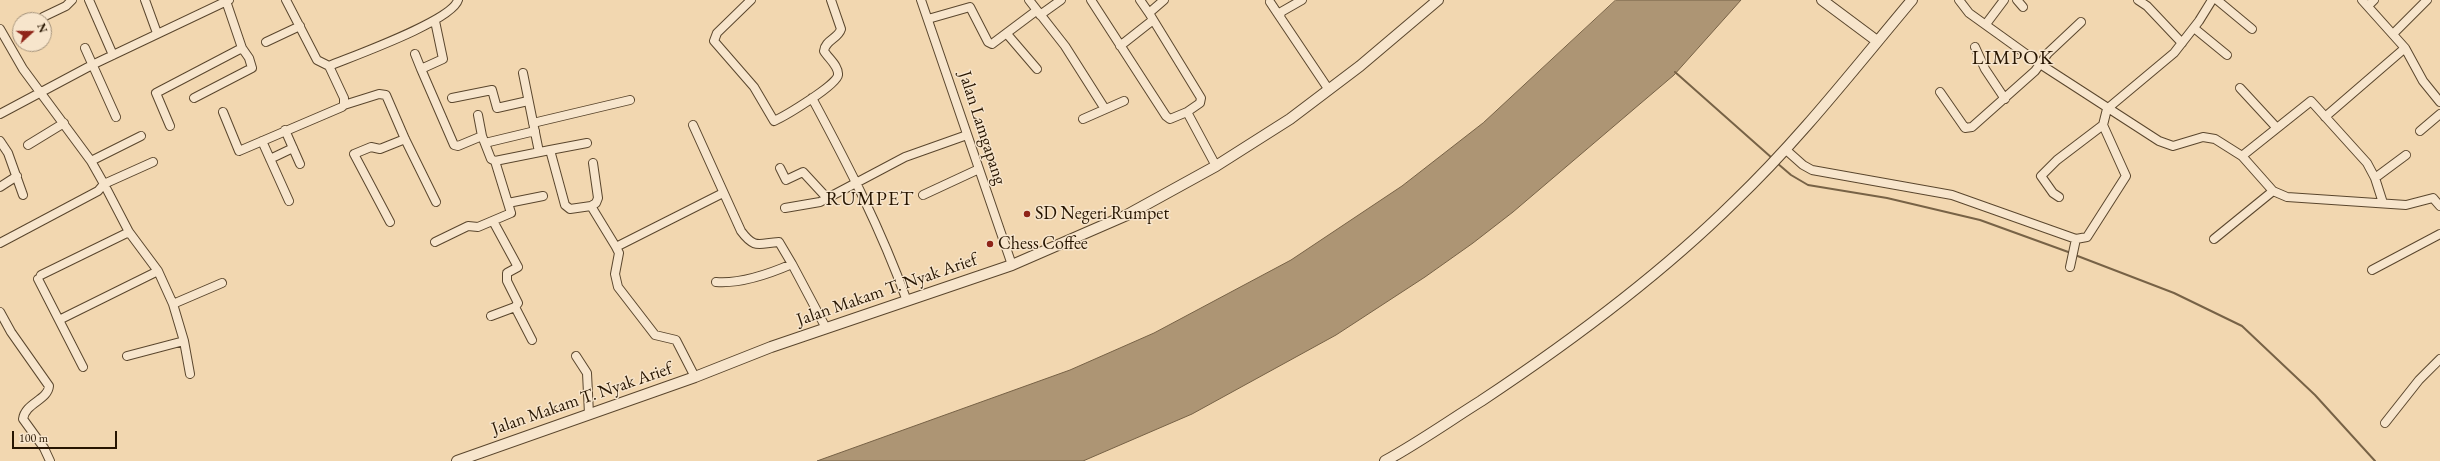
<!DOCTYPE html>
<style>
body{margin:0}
#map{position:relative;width:2440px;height:461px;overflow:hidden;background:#f2d7b0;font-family:"EB Garamond",serif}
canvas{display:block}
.north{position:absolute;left:12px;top:12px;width:40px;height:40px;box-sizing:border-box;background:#f7e5cc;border:1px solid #a4927b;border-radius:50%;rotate:69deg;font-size:11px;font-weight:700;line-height:16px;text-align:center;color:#271501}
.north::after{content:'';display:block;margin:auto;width:14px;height:18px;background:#8f2418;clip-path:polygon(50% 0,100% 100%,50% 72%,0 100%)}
.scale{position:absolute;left:12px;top:431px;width:105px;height:18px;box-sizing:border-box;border:2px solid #271501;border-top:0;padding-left:5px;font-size:12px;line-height:14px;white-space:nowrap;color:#271501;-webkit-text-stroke:3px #f7e5cc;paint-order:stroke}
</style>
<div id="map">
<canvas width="2440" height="461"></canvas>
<div class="north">N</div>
<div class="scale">100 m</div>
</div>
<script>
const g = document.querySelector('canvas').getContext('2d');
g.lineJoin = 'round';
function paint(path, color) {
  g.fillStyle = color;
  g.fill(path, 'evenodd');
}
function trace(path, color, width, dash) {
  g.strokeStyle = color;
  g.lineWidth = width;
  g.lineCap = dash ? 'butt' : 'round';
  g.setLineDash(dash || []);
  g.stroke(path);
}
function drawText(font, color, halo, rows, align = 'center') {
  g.font = font + ' "EB Garamond",serif';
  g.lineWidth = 3;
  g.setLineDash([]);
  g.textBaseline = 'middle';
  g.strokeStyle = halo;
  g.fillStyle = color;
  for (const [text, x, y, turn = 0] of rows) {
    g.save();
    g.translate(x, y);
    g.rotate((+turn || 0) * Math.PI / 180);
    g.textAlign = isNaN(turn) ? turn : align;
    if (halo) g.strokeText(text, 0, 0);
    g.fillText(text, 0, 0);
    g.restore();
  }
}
const water = new Path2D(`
 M 1616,0 L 1741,0 L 1674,75 L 1513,212 L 1473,243 L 1425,277 L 1336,335 L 1192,414 L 1083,461 L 817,461 L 1070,370 L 1154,333 L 1291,260 L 1402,186 L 1483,123 Z`);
paint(water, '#ad9574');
trace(water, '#776246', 1);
trace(new Path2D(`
 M 1675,72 L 1772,158
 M 1777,163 L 1791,175 L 1808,185 L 1887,198 L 1980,220 L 2071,253
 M 2075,255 L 2174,293 L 2242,326 L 2315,395 L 2375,461`), '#776246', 2);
const minor = new Path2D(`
 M 89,0 L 113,55
 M 145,0 L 157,33
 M 286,0 L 317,60 L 329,66 C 353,56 452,21 458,0
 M 751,0 L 717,33 L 714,41 L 754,87 L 774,121 C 785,116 837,85 838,75 C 839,66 828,58 824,51 C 825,40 838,39 841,29 L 831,0
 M 921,0 L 1012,265
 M 1029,0 L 1065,46 L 1105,109
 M 1091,0 L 1166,116 L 1170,119 L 1187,112 L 1216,166
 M 1140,0 L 1149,13
 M 1164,0 L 1149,13 L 1201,98 L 1200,103 L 1187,112
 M 1302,0 L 1281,12 L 1280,17 L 1329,90
 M 1959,0 L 1969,13 L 2040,64 L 2159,141 L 2173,146 L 2203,137 L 2215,139 L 2242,156 L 2273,191 L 2287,197 L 2406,205 L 2433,198 L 2440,206
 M 2017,0 L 2023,7
 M 2138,0 L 2147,6 L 2182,43
 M 2217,0 L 2252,29
 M 2362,0 L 2405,48 L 2423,81 L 2440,102
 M 1270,2 L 1280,17
 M 2368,6 L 2374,0
 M 1040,15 L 1061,0
 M 43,17 L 66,6 L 72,0
 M 928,19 L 970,7 L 988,42 L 992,44 L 1036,11
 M 435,21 L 443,59 L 421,69 L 454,145 L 458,146 L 482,136 L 491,159 L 495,161 L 550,150 L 565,205 L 570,209 L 591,206 L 616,247
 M 1986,24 L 2004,0
 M 2194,28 L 2227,55
 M 0,29 L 23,69 L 91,161 L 104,184 L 98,191 L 0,243
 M 1007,34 L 1037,69
 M 2393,34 L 2427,0
 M 266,42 L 300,26
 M 1120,46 L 1153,20
 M 1975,47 L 1985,69 L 2005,99
 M 85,48 L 116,117
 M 415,54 L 421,69
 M 523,73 L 539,152
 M 2240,88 L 2276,127
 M 1940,92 L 1965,128 L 1972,127 L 2035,71 L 2048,53 L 2081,22
 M 194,98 L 252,68 L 249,58 L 242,48
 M 452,98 L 492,90 L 497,108 L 528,101
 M 812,98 C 849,167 880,227 907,301
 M 344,105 L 379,94 L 386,95 L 405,139 L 436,202
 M 223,112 L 239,151 L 342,107 L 344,105 L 344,98 L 329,66
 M 0,114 L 92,65 L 229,0
 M 478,115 L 482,136
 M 2325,117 L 2405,48
 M 1083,119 L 1124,101
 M 533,123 L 630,100
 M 693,125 L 741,231 C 755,250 759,243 779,242 L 792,264
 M 170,126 L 156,93 L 242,48 L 226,1
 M 285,130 L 300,164
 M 2420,131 L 2440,114
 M 0,141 L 8,153 L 23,195
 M 262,141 L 289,201
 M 485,143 L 535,131
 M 28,145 L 64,123
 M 1785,149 L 1803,165 L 1812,170 L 1952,195 L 2076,239
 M 550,150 L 587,143
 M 2242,156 L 2311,101 L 2367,163 L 2375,178 L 2383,203
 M 270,159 L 293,148
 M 91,161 L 141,136
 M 153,162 L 104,184 L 129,232 L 158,271 L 173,304 L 222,283
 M 780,168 L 786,180 L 803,172 L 827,198
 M 2375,178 L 2406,155
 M 0,187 L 17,176
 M 923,195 L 979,169
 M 2059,197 L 2053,193 L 2041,176 L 2057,160 L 2103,125 L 2107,109 L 2174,53 L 2199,21 L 2212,0
 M 508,203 L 543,196
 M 591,206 L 596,203 L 598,198 L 593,163
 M 785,208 L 820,202 L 905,157 L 967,135
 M 390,222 L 354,154 L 371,147 L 380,149 L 405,139
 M 2214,239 L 2273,191
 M 435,242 L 468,226 L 478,227 L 511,213 L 495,161
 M 2070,267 L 2076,239 L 2087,237 L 2126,176 L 2103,125
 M 2372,270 L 2440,234
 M 41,275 L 129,232
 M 38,279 L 83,367
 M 716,282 C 741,284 769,274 792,264 L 826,328
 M 173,304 L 184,341 L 190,374
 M 515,307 L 532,340
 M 0,312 L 11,332 L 49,386 C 48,400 25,403 23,419 L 44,448 L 50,461
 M 491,316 L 515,307 L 518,303 L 507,281 L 507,273 L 518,267 L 493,221
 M 59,320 L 158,271
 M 127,356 L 184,341
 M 576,356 L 587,373 L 589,414
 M 695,377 L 676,340 L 655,335 L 618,287 L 615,274 L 619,253 L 616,247 L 723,193
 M 2385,423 L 2419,380 L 2440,359`);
const tertiary = new Path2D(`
 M 1822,0 L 1877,41
 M 457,461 L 695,377 L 771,347 L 1012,265 L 1127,215 L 1216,166 L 1290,119 L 1360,66 L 1438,0
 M 1385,461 C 1418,443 1449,421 1481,401 C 1570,342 1658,277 1734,202 C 1799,140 1854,69 1912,0`);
trace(minor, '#5a462d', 10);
trace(tertiary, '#5a462d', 12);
trace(minor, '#f7e5cc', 8);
trace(tertiary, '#f7e5cc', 10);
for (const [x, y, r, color] of [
 [1027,214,4,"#8f2418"],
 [990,244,4,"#8f2418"]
]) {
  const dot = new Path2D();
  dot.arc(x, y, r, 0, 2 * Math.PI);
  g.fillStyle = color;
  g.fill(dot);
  trace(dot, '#f7e5cc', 1.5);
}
drawText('18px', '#271501', '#f7e5cc', [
 ["Jalan Lamgapang",982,128,72],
 ["Jalan Makam T. Nyak Arief",887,290,-19],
 ["Jalan Makam T. Nyak Arief",582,399,-19]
]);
drawText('18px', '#271501', '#f7e5cc', [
 ["SD Negeri Rumpet",1035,214],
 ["Chess Coffee",998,244]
], 'left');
g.letterSpacing = '1px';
drawText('20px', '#271501', '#f7e5cc', [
 ["LIMPOK",2013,59],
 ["RUMPET",870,200]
]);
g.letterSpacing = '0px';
</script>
